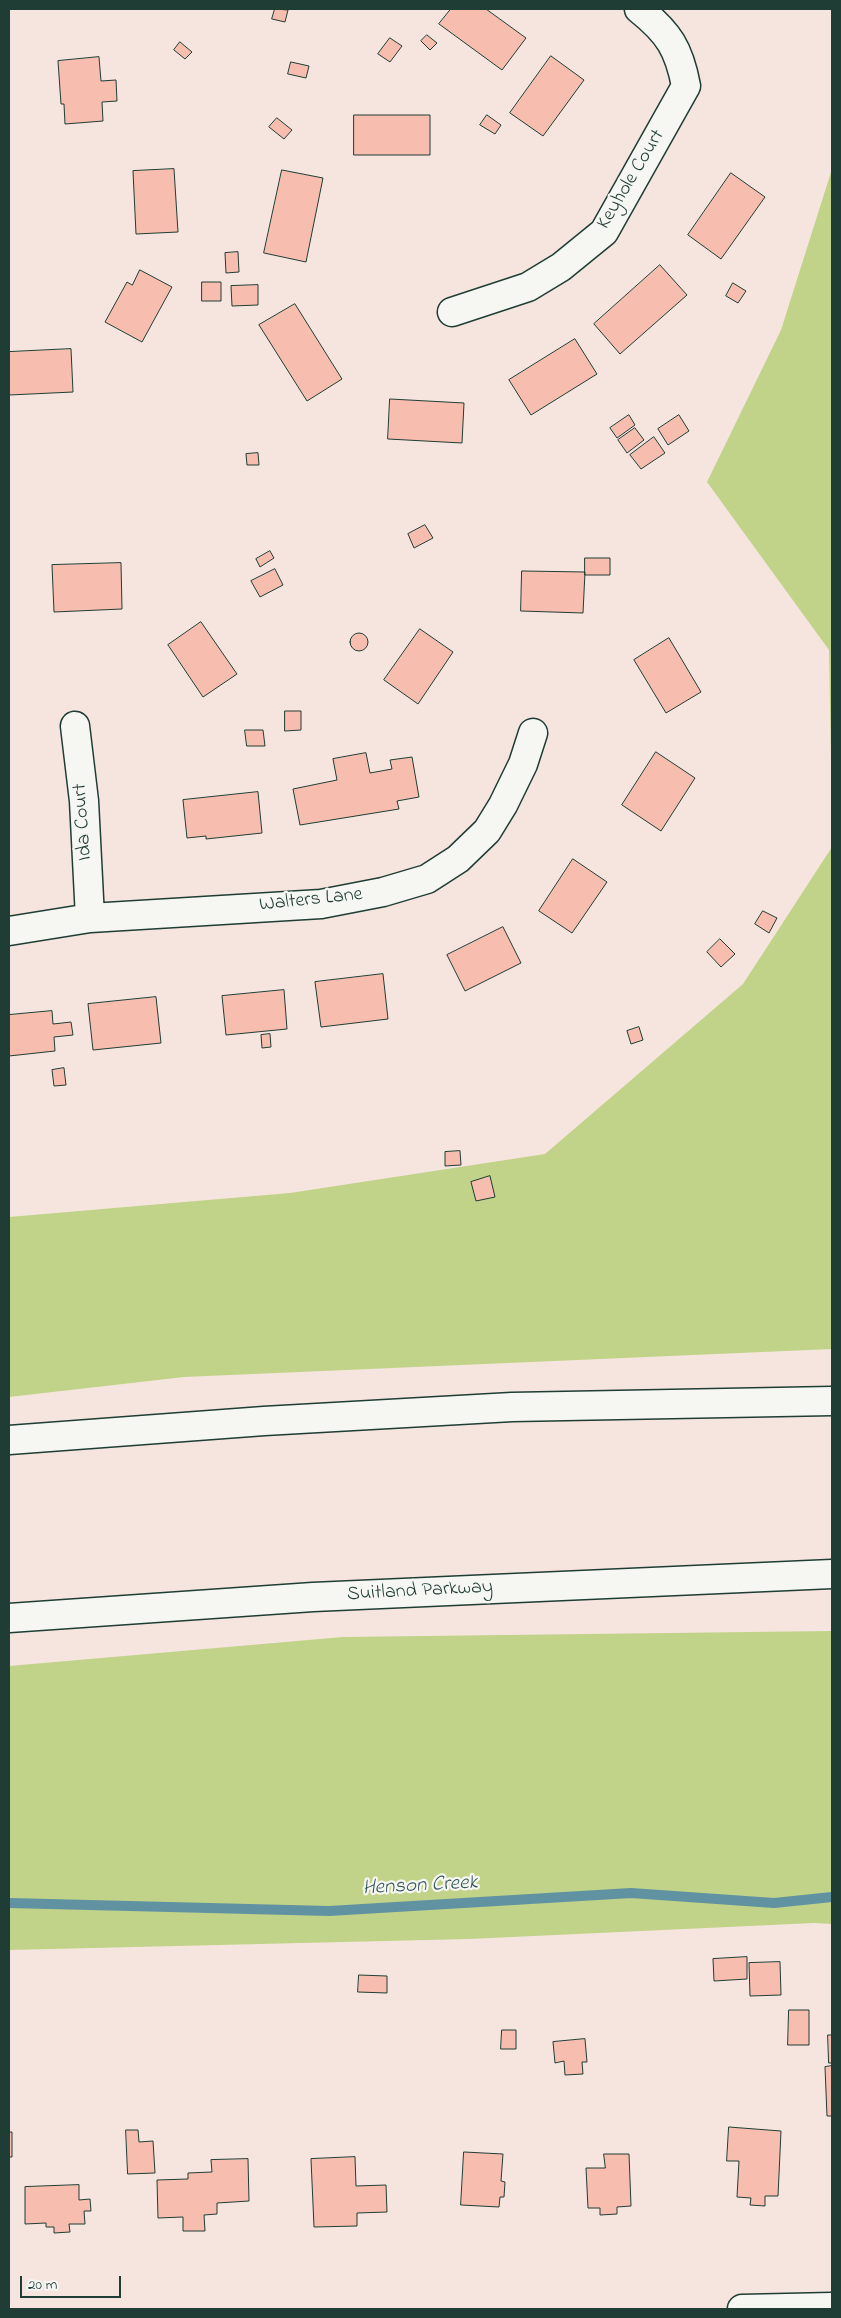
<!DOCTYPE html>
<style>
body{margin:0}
#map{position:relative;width:841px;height:2318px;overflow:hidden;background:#f6e5de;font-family:"Indie Flower",sans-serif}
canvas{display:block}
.frame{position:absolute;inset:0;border:10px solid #1f3d34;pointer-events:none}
.scale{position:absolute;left:20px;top:2276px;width:101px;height:22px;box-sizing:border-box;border:2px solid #1f3d34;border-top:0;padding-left:6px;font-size:15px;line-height:18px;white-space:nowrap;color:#1f3d34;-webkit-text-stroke:4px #f6f6f2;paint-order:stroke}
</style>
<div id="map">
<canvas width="841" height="2318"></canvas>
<div class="frame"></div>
<div class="scale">20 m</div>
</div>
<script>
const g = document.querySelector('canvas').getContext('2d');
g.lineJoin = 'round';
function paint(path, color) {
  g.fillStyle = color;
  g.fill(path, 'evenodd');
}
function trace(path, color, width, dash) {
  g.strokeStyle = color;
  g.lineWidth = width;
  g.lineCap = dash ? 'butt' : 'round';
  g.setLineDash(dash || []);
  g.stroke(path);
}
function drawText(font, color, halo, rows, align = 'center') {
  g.font = font + ' "Indie Flower",sans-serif';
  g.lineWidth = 4.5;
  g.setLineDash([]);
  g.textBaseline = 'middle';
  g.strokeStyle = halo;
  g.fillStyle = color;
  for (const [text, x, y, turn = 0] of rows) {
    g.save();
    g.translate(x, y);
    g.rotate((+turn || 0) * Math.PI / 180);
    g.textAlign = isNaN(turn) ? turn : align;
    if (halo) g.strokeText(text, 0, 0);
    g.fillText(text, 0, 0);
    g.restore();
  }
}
paint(new Path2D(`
 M 832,169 L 832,812 L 829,650 L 707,482 L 781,330 Z
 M 832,847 L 832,1349 L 184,1377 L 9,1397 L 9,1217 L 290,1193 L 545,1154 L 743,984 Z
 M 832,1631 L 832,1924 L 814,1923 L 469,1939 L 9,1950 L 9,1666 L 343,1637 Z`), '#c1d388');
trace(new Path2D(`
 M 9,1903 L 329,1911 L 631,1893 L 774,1903 L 832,1897`), '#6092a2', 10);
const building = new Path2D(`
 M 275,9 L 288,10 L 285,22 L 272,19 Z
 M 451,9 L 486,9 L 526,38 L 502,70 L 439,24 Z
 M 427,35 L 437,43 L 430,50 L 421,41 Z
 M 390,38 L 402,46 L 390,62 L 378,54 Z
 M 180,42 L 192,52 L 185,59 L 174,50 Z
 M 551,56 L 584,80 L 543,136 L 510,113 Z
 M 99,57 L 101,81 L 116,80 L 117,101 L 102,102 L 103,121 L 65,124 L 64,104 L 61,104 L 58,61 Z
 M 291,62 L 309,66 L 306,78 L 288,74 Z
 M 354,115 L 430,115 L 430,155 L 354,155 Z
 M 487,115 L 501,125 L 495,134 L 480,125 Z
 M 277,118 L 292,130 L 284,139 L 269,127 Z
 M 174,169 L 178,232 L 136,234 L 133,171 Z
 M 282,170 L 323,178 L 306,262 L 264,253 Z
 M 731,173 L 765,197 L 721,259 L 688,235 Z
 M 238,252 L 239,272 L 226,273 L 225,253 Z
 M 660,265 L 687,295 L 620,354 L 594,324 Z
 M 140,270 L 172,287 L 142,342 L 105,322 L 127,282 L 132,285 Z
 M 202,282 L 221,282 L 221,301 L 202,301 Z
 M 733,283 L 746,291 L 738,303 L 726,296 Z
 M 258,285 L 258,305 L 232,306 L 231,286 Z
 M 295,304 L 342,379 L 307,401 L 259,325 Z
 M 575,339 L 597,374 L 531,415 L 509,380 Z
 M 71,349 L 73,392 L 9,395 L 9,352 Z
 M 390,399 L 464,403 L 462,443 L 388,439 Z
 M 629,415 L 635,425 L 617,438 L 610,428 Z
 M 679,415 L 689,431 L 668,445 L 658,429 Z
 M 635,428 L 644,440 L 627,453 L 618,440 Z
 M 654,437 L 665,453 L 641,469 L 630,455 Z
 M 258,453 L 259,465 L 247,465 L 246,454 Z
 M 425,525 L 433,538 L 414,548 L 408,534 Z
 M 270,551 L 274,558 L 260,567 L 256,559 Z
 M 585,558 L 610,558 L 610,575 L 585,575 Z
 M 121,563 L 122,609 L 54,612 L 52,565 Z
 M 275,569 L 283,585 L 260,597 L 251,581 Z
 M 522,571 L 585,572 L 583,613 L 521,611 Z
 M 201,622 L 237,674 L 203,697 L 168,645 Z
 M 420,629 L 453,652 L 418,704 L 384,680 Z
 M350 642a9 9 0 1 1 18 0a9 9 0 1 1-18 0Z
 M 669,638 L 701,692 L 666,713 L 634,660 Z
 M 285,711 L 301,711 L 301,730 L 285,731 Z
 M 245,730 L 263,730 L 265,746 L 247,746 Z
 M 656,752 L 695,778 L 661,831 L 622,805 Z
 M 366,753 L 370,773 L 392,769 L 390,760 L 412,757 L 419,797 L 397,801 L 399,809 L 300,825 L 293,789 L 337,780 L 333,759 Z
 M 258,792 L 262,833 L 206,839 L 206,836 L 187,838 L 183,800 Z
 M 573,859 L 607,882 L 572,933 L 539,911 Z
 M 763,911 L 777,918 L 769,933 L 755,924 Z
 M 503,927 L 521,963 L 465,991 L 447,955 Z
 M 720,939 L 735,954 L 721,967 L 707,952 Z
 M 383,974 L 388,1019 L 321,1027 L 315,982 Z
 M 284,990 L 287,1029 L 226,1035 L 222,996 Z
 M 156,997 L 161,1043 L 93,1050 L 88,1004 Z
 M 52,1011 L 53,1024 L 71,1022 L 73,1035 L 54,1037 L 55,1051 L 9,1056 L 9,1015 Z
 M 639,1027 L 643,1040 L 631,1044 L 627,1031 Z
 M 270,1034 L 271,1047 L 262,1048 L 261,1035 Z
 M 64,1068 L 66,1085 L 54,1086 L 52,1070 Z
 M 460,1151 L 461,1165 L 445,1166 L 445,1152 Z
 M 490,1176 L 495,1197 L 476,1201 L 471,1182 Z
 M 747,1957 L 747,1979 L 714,1981 L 713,1959 Z
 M 780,1962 L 781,1995 L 750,1996 L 749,1963 Z
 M 359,1975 L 387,1976 L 387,1993 L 358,1992 Z
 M 789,2010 L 809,2010 L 809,2045 L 788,2045 Z
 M 502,2030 L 516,2030 L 516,2049 L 501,2049 Z
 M 828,2035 L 832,2035 L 832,2063 L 829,2063 Z
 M 585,2039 L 587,2062 L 582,2062 L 583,2074 L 565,2075 L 564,2061 L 555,2063 L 553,2042 Z
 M 832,2066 L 832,2116 L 827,2116 L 825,2067 Z
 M 729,2127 L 781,2131 L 778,2196 L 765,2196 L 765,2206 L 750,2205 L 751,2198 L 737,2197 L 739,2161 L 727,2161 Z
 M 126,2130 L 138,2130 L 139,2142 L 153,2141 L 155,2173 L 128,2174 Z
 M 9,2132 L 12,2132 L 12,2157 L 9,2157 Z
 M 464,2152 L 503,2154 L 501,2181 L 505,2182 L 504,2197 L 500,2197 L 499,2207 L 461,2205 Z
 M 604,2154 L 629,2154 L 631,2206 L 617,2207 L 617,2214 L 600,2215 L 600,2208 L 588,2208 L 586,2168 L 605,2168 Z
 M 355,2157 L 356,2186 L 386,2185 L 387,2212 L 357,2213 L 357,2226 L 314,2227 L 311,2159 Z
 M 248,2159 L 249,2201 L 217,2203 L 217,2214 L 204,2215 L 205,2231 L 183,2231 L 183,2217 L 158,2218 L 157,2180 L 188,2179 L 188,2173 L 212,2172 L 211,2160 Z
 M 79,2185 L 79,2200 L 90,2199 L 91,2211 L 84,2211 L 85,2224 L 69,2224 L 70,2232 L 54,2233 L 54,2227 L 46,2227 L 46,2223 L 25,2224 L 25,2187 Z`);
paint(building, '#f7bdaf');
trace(building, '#1f3d34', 1);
const minor = new Path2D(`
 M 452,312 L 528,287 L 561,267 L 604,232 L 686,86 C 679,49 669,33 639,9
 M 75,726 L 84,801 L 90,918
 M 9,931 L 90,918 L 321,904 L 383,892 L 427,879 L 458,859 L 487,831 L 503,805 L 523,764 L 533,733
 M 742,2309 L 832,2307`);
const trunk = new Path2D(`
 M 9,1440 L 264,1421 L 512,1407 L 832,1401
 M 9,1618 L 313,1597 L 832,1574`);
trace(minor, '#1f3d34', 31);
trace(trunk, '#1f3d34', 31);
trace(minor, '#f6f6f2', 28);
trace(trunk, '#f6f6f2', 28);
drawText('20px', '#1f3d34', '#f6f6f2', [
 ["Keyhole Court",632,180,-59],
 ["Ida Court",84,822,-94],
 ["Walters Lane",311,901,-6],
 ["Suitland Parkway",420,1592,-3]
]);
drawText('italic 21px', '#355959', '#f6f6f2', [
 ["Henson Creek",420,1887,-3]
]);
</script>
